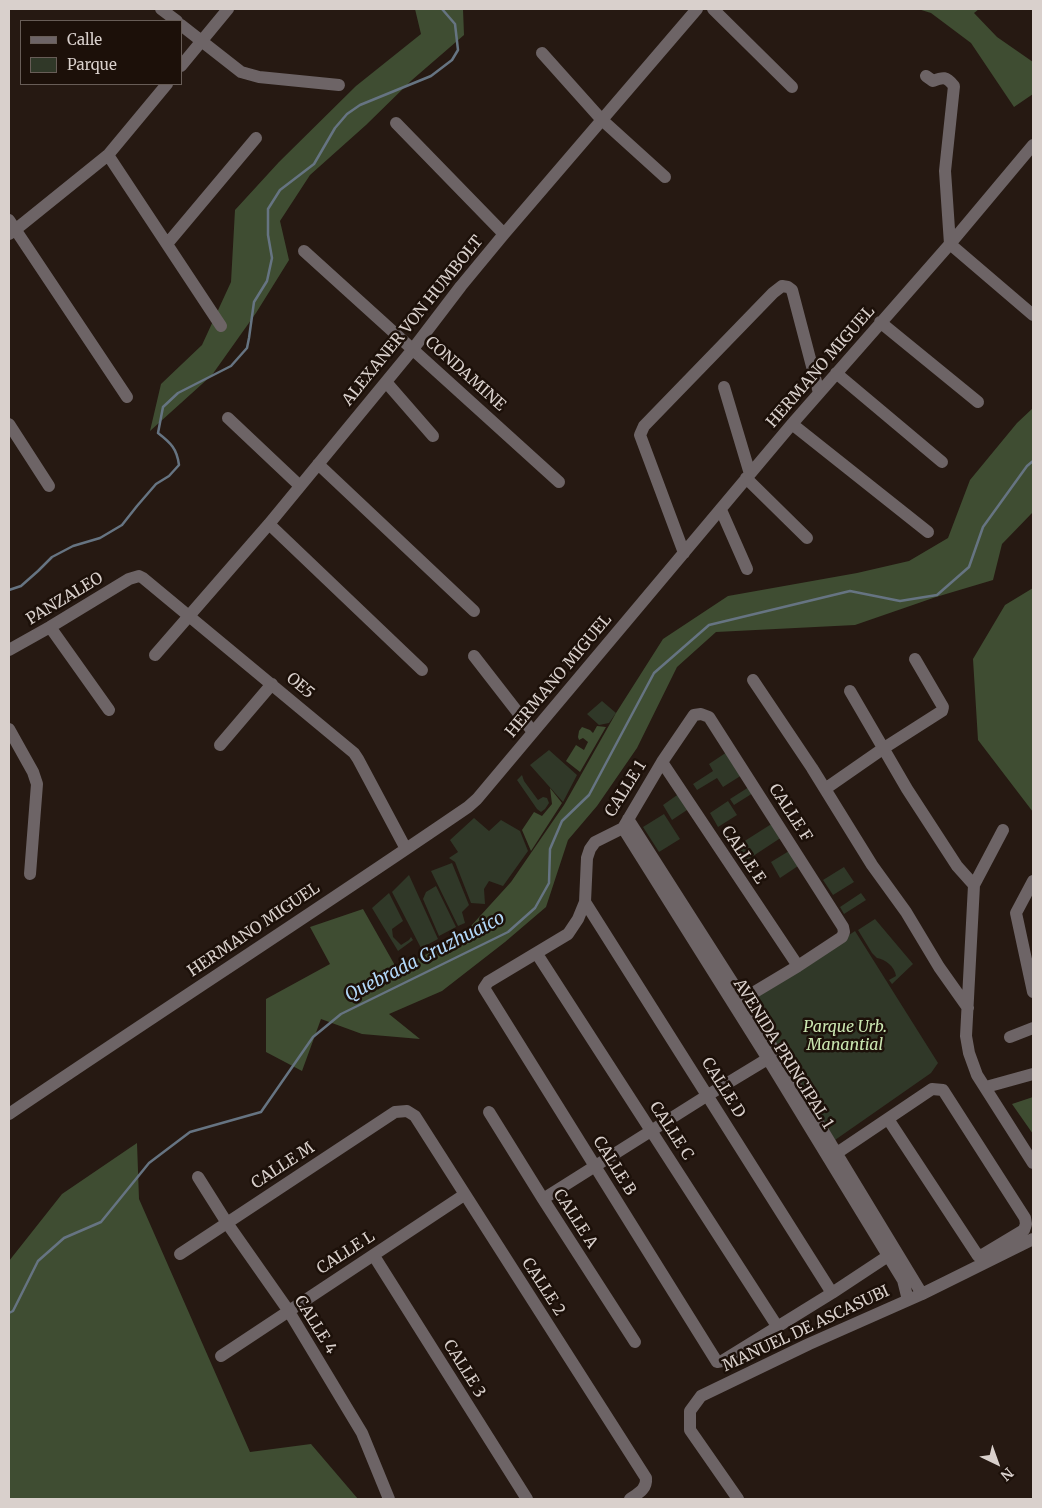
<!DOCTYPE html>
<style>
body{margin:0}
#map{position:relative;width:1042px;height:1508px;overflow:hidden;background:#261912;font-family:Merriweather,serif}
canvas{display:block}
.frame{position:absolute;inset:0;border:10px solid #d9d0cc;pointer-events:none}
.legend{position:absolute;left:20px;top:20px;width:162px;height:65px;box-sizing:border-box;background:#1c1009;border:1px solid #685d57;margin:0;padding:6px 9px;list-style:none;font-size:15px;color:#d9d0cc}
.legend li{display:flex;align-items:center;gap:10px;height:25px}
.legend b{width:25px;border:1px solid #685d57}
.north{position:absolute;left:972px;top:1438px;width:50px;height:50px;-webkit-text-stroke:4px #1c1009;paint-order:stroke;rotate:138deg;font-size:14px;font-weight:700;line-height:20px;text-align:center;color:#d9d0cc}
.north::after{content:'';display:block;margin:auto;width:18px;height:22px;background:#d9d0cc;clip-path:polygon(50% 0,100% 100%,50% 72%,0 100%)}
</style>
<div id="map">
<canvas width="1042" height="1508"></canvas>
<div class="frame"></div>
<ul class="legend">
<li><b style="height:6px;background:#6d6466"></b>Calle</li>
<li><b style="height:14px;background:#303828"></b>Parque</li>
</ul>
<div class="north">N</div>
</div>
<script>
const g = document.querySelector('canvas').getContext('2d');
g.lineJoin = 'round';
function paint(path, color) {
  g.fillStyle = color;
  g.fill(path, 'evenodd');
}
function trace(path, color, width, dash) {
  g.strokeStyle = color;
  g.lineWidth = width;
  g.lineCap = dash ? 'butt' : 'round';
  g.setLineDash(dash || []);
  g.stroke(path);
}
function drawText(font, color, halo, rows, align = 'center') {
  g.font = font + ' Merriweather,serif';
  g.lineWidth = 5;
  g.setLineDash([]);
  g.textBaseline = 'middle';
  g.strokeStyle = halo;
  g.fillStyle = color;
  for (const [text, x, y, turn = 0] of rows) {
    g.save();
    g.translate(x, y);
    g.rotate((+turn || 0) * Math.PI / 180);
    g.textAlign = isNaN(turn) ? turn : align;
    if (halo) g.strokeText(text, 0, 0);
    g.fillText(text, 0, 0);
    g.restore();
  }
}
paint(new Path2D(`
 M 602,701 L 616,713 L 609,723 L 599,725 L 587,714 Z
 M 549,750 L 577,775 L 563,802 L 530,765 Z
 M 727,752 L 742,775 L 723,787 L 717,778 L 697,790 L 693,784 L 713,771 L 709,764 Z
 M 522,775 L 524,781 L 538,800 L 543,797 L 547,798 L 549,803 L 545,809 L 541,812 L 537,809 L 517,780 Z
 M 749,787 L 753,793 L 734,805 L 730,799 Z
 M 680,793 L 690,808 L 672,820 L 663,805 Z
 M 728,801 L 737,815 L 718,827 L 710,813 Z
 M 664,814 L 680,839 L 659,852 L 643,827 Z
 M 474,818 L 489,831 L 501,820 L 520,831 L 528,851 L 503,886 L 489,881 L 484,889 L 485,904 L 471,903 L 455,862 L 449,858 L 458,852 L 450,840 Z
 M 773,823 L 782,837 L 741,864 L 732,849 Z
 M 789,851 L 798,866 L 780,878 L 771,862 Z
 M 452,863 L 469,905 L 462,912 L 465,923 L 458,926 L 431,871 Z
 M 844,867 L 854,882 L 833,895 L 823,880 Z
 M 409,875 L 438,939 L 421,948 L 392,892 Z
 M 436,886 L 456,927 L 439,936 L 423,899 L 426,892 Z
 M 389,893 L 403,921 L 392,929 L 393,937 L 401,945 L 409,940 L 411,937 L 413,940 L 398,951 L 372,908 Z
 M 861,893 L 866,900 L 844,914 L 840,907 Z
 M 875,919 L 913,964 L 892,984 L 889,980 L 896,976 C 895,967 885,959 877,958 L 872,953 L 858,930 Z
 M 855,931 L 938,1063 L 931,1073 L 835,1140 L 748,1002 Z`), '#303828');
paint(new Path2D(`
 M 415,9 L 463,9 L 464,35 L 412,80 L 366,125 L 310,175 L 280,221 L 289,260 L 256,313 L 212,375 L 150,431 L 161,384 L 202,345 L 231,282 L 235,210 L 279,162 L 356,86 L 421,34 Z
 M 918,9 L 979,9 L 974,13 L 997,37 L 1033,62 L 1033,94 L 1014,107 L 971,43 L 931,13 Z
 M 1033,408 L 1033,512 L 1002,544 L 993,580 L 936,597 L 855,625 L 716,632 L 677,667 L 637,748 L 597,806 L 568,840 L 546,907 L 505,942 L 442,991 L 389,1014 L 420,1039 L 362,1034 L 321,1019 L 302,1071 L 266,1052 L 266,999 L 330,964 L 310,927 L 363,909 L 397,969 L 461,937 L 511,882 L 564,805 L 616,713 L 663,639 L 728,596 L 857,573 L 909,561 L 948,538 L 970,480 L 1017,423 Z
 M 1033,588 L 1033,812 L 978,740 L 973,659 L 1005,605 Z
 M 597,726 L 606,727 L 580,772 L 566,761 L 576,745 L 584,750 L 588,742 L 583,738 L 579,740 L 578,737 L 579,731 L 582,727 L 590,730 L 593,733 Z
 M 550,788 L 562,803 L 531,851 L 522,830 L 534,812 L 542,816 L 552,804 Z
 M 1033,1097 L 1033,1134 L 1012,1104 Z
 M 137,1143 L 139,1199 L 250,1452 L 311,1444 L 358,1499 L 9,1499 L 9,1261 L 62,1194 Z`), '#3f4d32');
trace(new Path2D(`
 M 9,590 L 21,586 L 38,571 L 52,557 L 73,546 L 100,538 L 122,525 L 137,506 L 156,484 L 169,476 L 179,465 C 177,449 171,443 158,433 L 163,407 L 178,393 L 231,366 L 247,348 L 249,338 L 254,302 L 267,281 L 272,258 L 268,235 L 268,209 L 280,190 L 314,164 L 335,128 L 347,114 L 360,105 L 431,76 L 452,60 L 458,50 L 455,24 L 442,9
 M 9,1313 L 13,1311 L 38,1261 L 64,1238 L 101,1222 L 149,1163 L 190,1132 L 261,1112 L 313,1037 L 341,1014 L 508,932 L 535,908 L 549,883 L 550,849 L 562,821 L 589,795 L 654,673 L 709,625 L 850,591 L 900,601 L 937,595 L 969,567 L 983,527 L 1027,466 L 1033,461`), '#667482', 2.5);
trace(new Path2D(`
 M 161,9 L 177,21
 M 713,9 L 792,87
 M 181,25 L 241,72 L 259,77 L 339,85
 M 542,53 L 601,119 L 665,177
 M 181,66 L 228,9
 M 926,76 L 933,81 C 943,77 946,76 954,86 L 945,171 L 950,244 L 1033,315
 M 396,123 L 504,234
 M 108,155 L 221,326
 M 9,220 L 127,397
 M 9,234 L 15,230 L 108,155 L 167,84
 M 167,244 L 256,138
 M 304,251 L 559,482
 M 880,322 L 978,402
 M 836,373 L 942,462
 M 386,382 L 433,436
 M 724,387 L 750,474
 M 228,418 L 300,486
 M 9,424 L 49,486
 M 792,424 L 928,532
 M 318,464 L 474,611
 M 746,478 L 807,538
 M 721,510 L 747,569
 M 269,524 L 422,670
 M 684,553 L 640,435 L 644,426 L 773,293 L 782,286 L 788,287 L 792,290 L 819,393
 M 50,627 L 109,710
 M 9,650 L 50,627 L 129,579 L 139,576 L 143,578 L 354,753 L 358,759 L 406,849
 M 155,655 L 269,524 L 413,349 L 461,286 L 504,234 L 697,9
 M 474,656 L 533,732
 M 753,680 L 812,768 L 872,865 L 906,912 L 939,967 L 968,1008
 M 850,691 L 907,789 L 957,866 L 974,885
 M 9,729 L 33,772 L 37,784 L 30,874
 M 220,745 L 272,684
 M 662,762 L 798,966
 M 825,789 L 884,748 L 942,711 L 943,707 L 915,659
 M 628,819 L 743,999 L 922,1294
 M 623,828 L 768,1059 L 903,1280 L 908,1300
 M 1003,830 L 974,885 L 966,1036 L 969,1053 L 977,1075 L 1033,1163
 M 1033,881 L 1016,913 L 1033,992
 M 585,902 L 832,1293
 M 537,954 L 777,1326
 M 743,999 L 798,966 L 842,937 L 844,932 L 843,927 L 709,717 L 701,714 L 694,715 L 662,762 L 623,828 L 595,842 L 590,849 L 587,858 L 585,902 L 578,919 L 568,934 L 488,982 L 484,988 L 717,1362 L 722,1361 L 832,1293 L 888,1256
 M 1010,1037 L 1033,1028
 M 986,1087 L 1033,1074
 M 489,1112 L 543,1199 L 635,1342
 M 9,1114 C 161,1011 316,911 468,807 L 477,799 L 792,424 L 950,244 L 1033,145
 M 831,1157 L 932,1089 L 943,1090 L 1025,1218 L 1026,1224 L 1024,1230 L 984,1254 L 978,1256 L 888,1119
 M 198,1177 L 227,1223 L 288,1310 L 362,1433 L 389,1499
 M 543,1199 L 708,1095 L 774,1055
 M 180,1254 L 395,1112 L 407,1111 L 415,1116 L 646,1478 C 647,1489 639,1493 630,1499
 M 374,1256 L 527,1499
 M 221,1356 L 464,1195
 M 738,1499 L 690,1430 L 690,1411 L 701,1396 L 809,1344 L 922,1294 L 1033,1239`), '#6d6466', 12);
drawText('16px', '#d9d0cc', '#1c1009', [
 ["ALEXANER VON HUMBOLT",413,321,-51],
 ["HERMANO MIGUEL",821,367,-49],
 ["CONDAMINE",465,374,42],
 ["PANZALEO",65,599,-31],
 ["HERMANO MIGUEL",559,676,-50],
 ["OE5",300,686,40],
 ["CALLE 1",626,789,-58],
 ["CALLE F",790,813,57],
 ["CALLE E",743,855,56],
 ["HERMANO MIGUEL",254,930,-34],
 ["AVENIDA PRINCIPAL 1",783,1054,58],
 ["CALLE D",723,1088,58],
 ["CALLE C",671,1131,57],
 ["CALLE M",283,1166,-33],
 ["CALLE B",614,1166,58],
 ["CALLE A",575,1219,57],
 ["CALLE L",346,1253,-33],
 ["CALLE 2",543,1287,57],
 ["CALLE 4",315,1325,58],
 ["MANUEL DE ASCASUBI",806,1329,-25],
 ["CALLE 3",464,1369,58]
]);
drawText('italic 16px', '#cae6b1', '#1c1009', [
 ["Parque Urb.",845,1027],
 ["Manantial",845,1045]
]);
drawText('italic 18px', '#b2d8f9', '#1c1009', [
 ["Quebrada Cruzhuaico",425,957,-27]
]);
</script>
